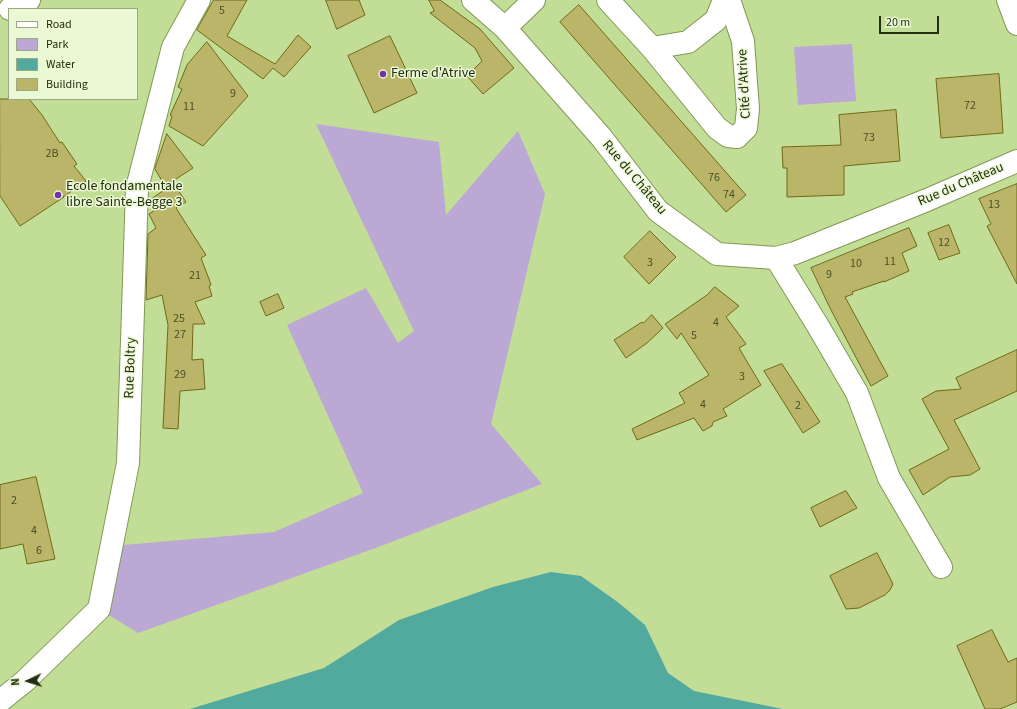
<!DOCTYPE html>
<meta charset="utf-8">
<style>
body{margin:0}
#map{position:relative;width:1017px;height:709px;overflow:hidden;background:#c2dd95;font-family:"Source Sans 3",sans-serif}
canvas{display:block}
.legend{position:absolute;left:8px;top:8px;width:130px;height:92px;box-sizing:border-box;background:#eaf8d4;border:1px solid #9ba786;margin:0;padding:5px 7px;list-style:none;font-size:12px;color:#242e11}
.legend li{display:flex;align-items:center;gap:8px;height:20px}
.legend b{width:20px;border:1px solid #9ba786}
.north{position:absolute;left:8px;top:661px;width:40px;height:40px;-webkit-text-stroke:3px #eaf8d4;paint-order:stroke;rotate:266deg;font-size:11px;font-weight:700;line-height:16px;text-align:center;color:#242e11}
.north::after{content:'';display:block;margin:auto;width:14px;height:18px;background:#242e11;clip-path:polygon(50% 0,100% 100%,50% 72%,0 100%)}
.scale{position:absolute;left:879px;top:16px;width:60px;height:18px;box-sizing:border-box;border:2px solid #242e11;border-top:0;padding-left:5px;font-size:12px;line-height:14px;white-space:nowrap;color:#242e11;-webkit-text-stroke:3px #eaf8d4;paint-order:stroke}
</style>
<div id="map">
<canvas width="1017" height="709"></canvas>
<ul class="legend">
<li><b style="height:5px;background:#fff"></b>Road</li>
<li><b style="height:11px;background:#bca8d5"></b>Park</li>
<li><b style="height:11px;background:#52a99e"></b>Water</li>
<li><b style="height:11px;background:#bab568"></b>Building</li>
</ul>
<div class="north">N</div>
<div class="scale">20 m</div>
</div>
<script>
const g = document.querySelector('canvas').getContext('2d');
g.lineJoin = 'round';
function paint(path, color) {
  g.fillStyle = color;
  g.fill(path, 'evenodd');
}
function trace(path, color, width, dash) {
  g.strokeStyle = color;
  g.lineWidth = width;
  g.lineCap = dash ? 'butt' : 'round';
  g.setLineDash(dash || []);
  g.stroke(path);
}
function drawText(font, color, halo, rows, align = 'center') {
  g.font = font + ' "Source Sans 3",sans-serif';
  g.lineWidth = 3;
  g.setLineDash([]);
  g.textBaseline = 'middle';
  g.strokeStyle = halo;
  g.fillStyle = color;
  for (const [text, x, y, turn = 0] of rows) {
    g.save();
    g.translate(x, y);
    g.rotate((+turn || 0) * Math.PI / 180);
    g.textAlign = isNaN(turn) ? turn : align;
    if (halo) g.strokeText(text, 0, 0);
    g.fillText(text, 0, 0);
    g.restore();
  }
}
paint(new Path2D(`
 M 852,44 L 856,101 L 798,105 L 794,47 Z
 M 316,124 L 439,142 L 446,215 L 518,131 L 545,194 L 491,424 L 542,484 L 381,546 L 138,633 L 99,609 L 112,546 L 274,532 L 363,493 L 287,325 L 366,288 L 398,343 L 414,331 Z`), '#bca8d5');
paint(new Path2D(`
 M 551,572 L 581,576 L 619,603 L 645,625 L 668,673 L 694,691 L 783,709 L 190,709 L 324,668 L 399,620 L 493,587 Z`), '#52a99e');
const building = new Path2D(`
 M 214,0 L 247,0 L 227,36 L 275,64 L 298,35 L 311,47 L 284,77 L 273,68 L 263,79 L 197,30 Z
 M 326,0 L 359,0 L 365,15 L 337,29 Z
 M 429,0 L 440,0 L 480,29 L 514,68 L 483,94 L 467,76 L 482,61 L 475,48 L 430,13 L 434,11 Z
 M 579,5 L 746,195 L 726,212 L 560,22 Z
 M 390,36 L 417,93 L 374,113 L 348,56 Z
 M 207,42 L 248,96 L 203,146 L 169,126 L 172,116 L 170,115 L 182,89 L 178,87 L 187,65 Z
 M 999,74 L 1003,133 L 941,138 L 936,79 Z
 M 0,99 L 29,99 L 42,115 L 60,143 L 62,142 L 77,164 L 74,166 L 86,181 L 63,197 L 64,197 L 20,226 L 0,196 Z
 M 896,110 L 900,161 L 844,166 L 844,195 L 787,197 L 787,168 L 783,168 L 782,147 L 841,145 L 839,115 Z
 M 167,134 L 193,168 L 165,186 L 155,169 Z
 M 174,184 L 186,202 L 176,208 L 206,255 L 201,258 L 209,279 L 211,285 L 209,286 L 212,296 L 195,302 L 205,324 L 193,324 L 192,360 L 203,359 L 205,389 L 180,391 L 178,429 L 163,428 L 168,325 L 162,295 L 146,300 L 148,234 L 156,228 L 149,214 L 155,210 L 153,198 Z
 M 1017,184 L 1017,284 L 987,226 L 991,224 L 979,199 Z
 M 949,225 L 960,253 L 939,260 L 928,233 Z
 M 909,228 L 917,246 L 902,253 L 909,271 L 884,282 L 884,281 L 852,292 L 853,294 L 845,297 L 888,376 L 871,386 L 830,308 L 811,268 Z
 M 650,231 L 676,257 L 649,284 L 624,257 Z
 M 715,287 L 739,306 L 726,317 L 746,344 L 739,348 L 761,385 L 723,409 L 727,416 L 713,422 L 712,426 L 703,431 L 694,418 L 637,440 L 632,429 L 685,403 L 679,393 L 709,375 L 681,333 L 677,339 L 665,324 L 707,295 Z
 M 278,294 L 284,308 L 266,316 L 260,302 Z
 M 652,315 L 663,328 L 647,343 L 626,358 L 614,340 L 642,322 L 643,323 Z
 M 1017,350 L 1017,391 L 954,420 L 980,469 L 970,475 L 950,477 L 923,495 L 909,470 L 949,449 L 922,399 L 936,391 L 961,389 L 956,378 Z
 M 782,364 L 820,422 L 803,433 L 764,371 Z
 M 36,477 L 55,559 L 27,564 L 23,544 L 0,549 L 0,485 Z
 M 846,491 L 857,508 L 820,527 L 811,508 Z
 M 877,553 L 893,584 L 890,590 L 885,595 L 859,608 L 846,609 L 830,576 Z
 M 992,630 L 1008,662 L 1017,658 L 1017,702 L 1000,709 L 985,709 L 957,646 Z`);
paint(building, '#bab568');
trace(building, '#6f6918', 1);
const minor = new Path2D(`
 M 473,0 L 505,28 L 601,137 L 658,211 L 717,254 L 776,258 L 795,253 L 927,200 L 1017,161
 M 608,0 L 652,48 L 688,42 L 716,20 L 724,0
 M 1008,0 L 1017,24
 M 10,9 L 29,0
 M 505,28 L 534,0
 M 652,48 L 717,128 L 728,136 L 737,137 L 746,128 L 748,109 L 743,41 L 729,0
 M 776,258 L 818,326 L 857,393 L 889,478 L 941,567`);
const tertiary = new Path2D(`
 M 0,701 L 25,681 L 99,609 L 128,463 L 137,188 L 173,47 L 199,0`);
trace(minor, '#809954', 24);
trace(tertiary, '#809954', 24);
trace(minor, '#fff', 22);
trace(tertiary, '#fff', 22);
for (const [x, y, r, color] of [
 [383,74,4,"#7132a7"],
 [58,195,4,"#7132a7"]
]) {
  const dot = new Path2D();
  dot.arc(x, y, r, 0, 2 * Math.PI);
  g.fillStyle = color;
  g.fill(dot);
  trace(dot, '#eaf8d4', 1.5);
}
drawText('12px', '#4a5027', null, [
 ["5",222,11],
 ["9",233,94],
 ["72",970,106],
 ["11",189,107],
 ["73",869,138],
 ["2B",52,154],
 ["76",714,178],
 ["74",729,195],
 ["13",994,205],
 ["12",944,243],
 ["11",890,262],
 ["3",650,263],
 ["10",856,264],
 ["9",829,275],
 ["21",195,276],
 ["25",179,319],
 ["4",716,323],
 ["27",180,335],
 ["5",694,336],
 ["29",180,375],
 ["3",742,377],
 ["4",703,405],
 ["2",798,406],
 ["2",14,501],
 ["4",34,531],
 ["6",39,551]
]);
drawText('14px', '#242e11', '#eaf8d4', [
 ["Ferme d'Atrive",391,74],
 ["Ecole fondamentale",66,187],
 ["libre Sainte-Begge 3",66,203]
], 'left');
drawText('14px', '#242e11', '#eaf8d4', [
 ["Cité d'Atrive",745,84,-93],
 ["Rue du Château",634,178,50],
 ["Rue du Château",961,185,-23],
 ["Rue Boltry",131,368,-88]
]);
</script>
